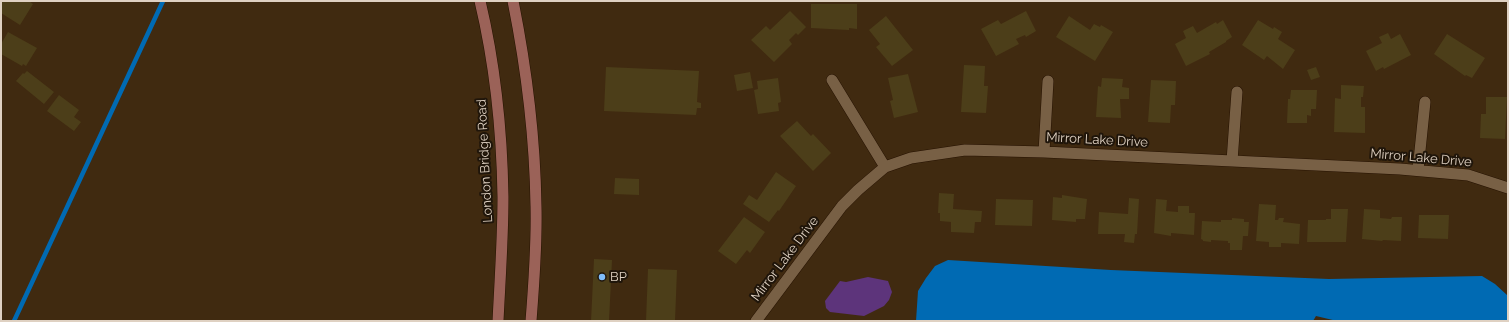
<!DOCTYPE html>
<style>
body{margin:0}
#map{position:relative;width:1509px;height:322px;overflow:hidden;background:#402a10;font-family:Raleway,sans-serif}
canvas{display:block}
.frame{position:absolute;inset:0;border:2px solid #dfd1c2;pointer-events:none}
</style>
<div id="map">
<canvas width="1509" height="322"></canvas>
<div class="frame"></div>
</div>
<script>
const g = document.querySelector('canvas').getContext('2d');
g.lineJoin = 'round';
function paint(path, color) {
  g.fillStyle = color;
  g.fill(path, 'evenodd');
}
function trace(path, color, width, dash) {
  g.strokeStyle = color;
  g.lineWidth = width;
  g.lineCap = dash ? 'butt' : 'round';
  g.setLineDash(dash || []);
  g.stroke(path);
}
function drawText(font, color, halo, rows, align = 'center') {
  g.font = font + ' Raleway,sans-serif';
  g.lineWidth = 4;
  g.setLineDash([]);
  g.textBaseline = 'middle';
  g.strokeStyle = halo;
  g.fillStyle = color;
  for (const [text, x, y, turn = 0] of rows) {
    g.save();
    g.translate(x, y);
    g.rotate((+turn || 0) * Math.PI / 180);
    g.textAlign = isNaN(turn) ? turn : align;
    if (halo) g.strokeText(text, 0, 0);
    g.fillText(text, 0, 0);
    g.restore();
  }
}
paint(new Path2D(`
 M 868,277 L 888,281 L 892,292 L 889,300 L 884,306 L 864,316 L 830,312 L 826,308 L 825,301 L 840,281 L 846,282 Z`), '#5d347b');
paint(new Path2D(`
 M 948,260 L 1111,270 L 1329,279 L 1482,276 L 1495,284 L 1507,295 L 1508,321 L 1337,321 L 1316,316 L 1313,321 L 916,321 L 918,291 L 926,278 L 935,266 Z`), '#006ab3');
trace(new Path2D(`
 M 14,321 L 163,1`), '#006ab3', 4.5);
paint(new Path2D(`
 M 1,1 L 29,1 L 33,4 L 20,25 L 1,13 Z
 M 811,4 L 857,4 L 857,29 L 849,28 L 849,30 L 811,28 Z
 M 790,11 L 806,27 L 798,35 L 796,33 L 789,40 L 792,44 L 774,62 L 751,40 L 766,26 L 770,30 Z
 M 1026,11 L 1036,31 L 1026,37 L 1025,35 L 1016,39 L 1019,44 L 996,56 L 981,29 L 998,20 L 1001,24 Z
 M 886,16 L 913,50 L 892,66 L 876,47 L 880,44 L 869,30 Z
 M 1069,16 L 1090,30 L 1094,24 L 1100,27 L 1101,25 L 1113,32 L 1095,61 L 1056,37 Z
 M 1223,20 L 1232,37 L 1226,41 L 1226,42 L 1209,52 L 1210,54 L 1186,66 L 1175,44 L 1186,38 L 1183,31 L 1193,26 L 1197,33 L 1216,22 L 1217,24 Z
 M 1258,20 L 1273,29 L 1274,27 L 1282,32 L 1278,39 L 1295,50 L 1283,69 L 1267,56 L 1264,60 L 1242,45 Z
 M 8,32 L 37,48 L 26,66 L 23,64 L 22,66 L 1,54 L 1,44 Z
 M 1388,33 L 1391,39 L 1400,34 L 1411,55 L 1384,69 L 1383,67 L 1376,71 L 1366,51 L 1382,43 L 1379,37 Z
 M 1447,34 L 1485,58 L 1472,78 L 1466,75 L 1465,76 L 1434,54 Z
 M 964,65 L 985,66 L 984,86 L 988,86 L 986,113 L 961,112 Z
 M 606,67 L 699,71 L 697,102 L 701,103 L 701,108 L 697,108 L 696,115 L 604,111 Z
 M 1316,67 L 1320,77 L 1311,80 L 1307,70 Z
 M 27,71 L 54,92 L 44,104 L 16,81 L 23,73 L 24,74 Z
 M 750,72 L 753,88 L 737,91 L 734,75 Z
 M 908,74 L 918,112 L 894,118 L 890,101 L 893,100 L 888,78 Z
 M 778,78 L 781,102 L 778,103 L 779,111 L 758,114 L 754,90 L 758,89 L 757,81 Z
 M 1102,78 L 1123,79 L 1122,87 L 1129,88 L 1129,99 L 1120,99 L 1121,118 L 1096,117 L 1098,86 L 1101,87 Z
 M 1151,80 L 1176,81 L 1175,105 L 1171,105 L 1170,123 L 1148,122 Z
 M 1341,85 L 1364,86 L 1363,97 L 1361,97 L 1361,107 L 1365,107 L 1365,133 L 1334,132 L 1335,98 L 1341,99 Z
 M 1291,90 L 1317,90 L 1316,109 L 1311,109 L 1311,116 L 1307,115 L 1307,123 L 1287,123 L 1288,99 L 1290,99 Z
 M 59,95 L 79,110 L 74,117 L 81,122 L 74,131 L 47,111 Z
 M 1486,97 L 1507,97 L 1505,139 L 1480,138 L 1481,114 L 1486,114 Z
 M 797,121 L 811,136 L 813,134 L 831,153 L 813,171 L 780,136 Z
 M 776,172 L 796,186 L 779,211 L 778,210 L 769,222 L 743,204 L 749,195 L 757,200 Z
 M 615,178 L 639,179 L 639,195 L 614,194 Z
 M 939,193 L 954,194 L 953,209 L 982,211 L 981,222 L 975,222 L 974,233 L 951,232 L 951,222 L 940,221 L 940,213 L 938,213 Z
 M 1062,195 L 1087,199 L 1085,219 L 1076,219 L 1076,222 L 1052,220 L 1053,197 L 1062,198 Z
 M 1129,198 L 1139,199 L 1137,234 L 1135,234 L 1134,243 L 1124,242 L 1125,234 L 1098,234 L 1099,212 L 1128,214 Z
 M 996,199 L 1033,200 L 1032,226 L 995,225 Z
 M 1156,199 L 1167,200 L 1166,211 L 1178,212 L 1178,206 L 1189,206 L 1189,213 L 1195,213 L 1194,235 L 1171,233 L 1171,236 L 1154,233 Z
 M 1259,204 L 1276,205 L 1275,220 L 1278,220 L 1279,218 L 1284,218 L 1283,222 L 1300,224 L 1299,244 L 1281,243 L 1281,247 L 1269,247 L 1269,242 L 1256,241 Z
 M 1331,209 L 1348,209 L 1346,242 L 1307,242 L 1308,220 L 1326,220 L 1326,219 L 1331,219 Z
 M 1364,209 L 1380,210 L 1380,218 L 1391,219 L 1392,217 L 1402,217 L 1401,241 L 1383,240 L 1382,241 L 1362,239 Z
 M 1419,215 L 1449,215 L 1448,239 L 1418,238 Z
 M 744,217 L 765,232 L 750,253 L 747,250 L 736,264 L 718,251 Z
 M 1232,218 L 1244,219 L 1244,222 L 1249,222 L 1248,236 L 1243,236 L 1242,250 L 1230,250 L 1230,243 L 1228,243 L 1228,241 L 1211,240 L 1211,242 L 1203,241 L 1203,240 L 1201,239 L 1202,221 L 1221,222 L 1221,220 L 1232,220 Z
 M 594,259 L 612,260 L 609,321 L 591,321 Z
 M 648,269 L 677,270 L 675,321 L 646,321 Z`), '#4c3e19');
const minor = new Path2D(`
 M 832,80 L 885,167
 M 1044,152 L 1048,81
 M 1232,161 L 1237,92
 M 1418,170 L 1425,102
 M 756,321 L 842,206 L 858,190 L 885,167 L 911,158 L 965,150 L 1044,152 L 1400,169 L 1468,175 L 1508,188`);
const secondary = new Path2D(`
 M 480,1 C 495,64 502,132 503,197 C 503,238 500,280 498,321
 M 513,1 C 526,66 535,140 536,206 C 537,244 534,283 531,321`);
trace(minor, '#261200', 12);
trace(secondary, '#261200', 12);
trace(minor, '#786045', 11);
trace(secondary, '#9b6258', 11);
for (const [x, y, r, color] of [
 [602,277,4,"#7fbdf9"]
]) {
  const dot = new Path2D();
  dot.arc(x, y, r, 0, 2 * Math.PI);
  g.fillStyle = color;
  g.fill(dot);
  trace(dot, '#1f150a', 1.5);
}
drawText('13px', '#dfd1c2', '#1f150a', [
 ["Mirror Lake Drive",1097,140,3],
 ["Mirror Lake Drive",1421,158,5],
 ["London Bridge Road",485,161,-93],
 ["Mirror Lake Drive",785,259,-53]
]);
drawText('13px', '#dfd1c2', '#1f150a', [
 ["BP",610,277]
], 'left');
</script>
